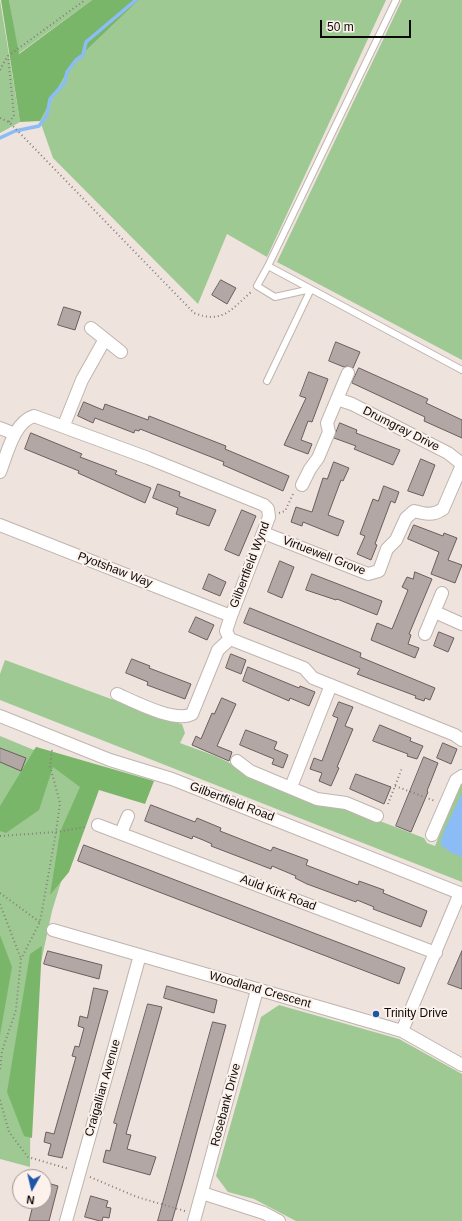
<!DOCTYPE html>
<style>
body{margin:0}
#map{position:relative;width:462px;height:1221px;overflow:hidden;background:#efe3de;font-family:Helvetica,sans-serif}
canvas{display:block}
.north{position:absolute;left:12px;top:1169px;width:40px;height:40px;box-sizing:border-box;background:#fcf1eb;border:1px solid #9d9591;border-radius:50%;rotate:188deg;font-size:11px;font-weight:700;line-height:16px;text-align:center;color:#0e0a09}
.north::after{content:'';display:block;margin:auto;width:14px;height:18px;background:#1d55a7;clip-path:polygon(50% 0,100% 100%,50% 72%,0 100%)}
.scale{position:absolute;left:320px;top:20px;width:91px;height:18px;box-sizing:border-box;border:2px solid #0e0a09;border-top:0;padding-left:5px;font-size:12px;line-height:14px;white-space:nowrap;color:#0e0a09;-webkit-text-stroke:3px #fcf1eb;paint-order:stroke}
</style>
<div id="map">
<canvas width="462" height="1221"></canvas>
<div class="north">N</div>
<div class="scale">50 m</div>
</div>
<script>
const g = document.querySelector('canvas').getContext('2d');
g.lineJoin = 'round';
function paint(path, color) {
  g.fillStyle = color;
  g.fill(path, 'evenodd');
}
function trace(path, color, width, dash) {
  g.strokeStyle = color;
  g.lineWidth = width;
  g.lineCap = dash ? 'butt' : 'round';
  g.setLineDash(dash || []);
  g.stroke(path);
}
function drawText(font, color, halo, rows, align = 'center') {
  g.font = font + ' Helvetica,sans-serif';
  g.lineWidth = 4;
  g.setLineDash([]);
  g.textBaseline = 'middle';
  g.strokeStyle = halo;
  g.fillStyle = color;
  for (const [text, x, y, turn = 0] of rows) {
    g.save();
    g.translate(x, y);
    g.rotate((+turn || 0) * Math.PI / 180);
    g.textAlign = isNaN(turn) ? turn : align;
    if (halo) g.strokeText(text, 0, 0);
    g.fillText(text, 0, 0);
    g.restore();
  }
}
paint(new Path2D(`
 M 0,0 L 20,122 L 0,133 Z
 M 9,0 L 92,0 L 18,54 Z
 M 139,0 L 386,0 L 267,257 L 227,234 L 198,304 L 53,158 L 40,121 L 70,66 Z
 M 402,0 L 462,0 L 462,360 L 277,262 Z
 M 5,660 L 171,721 L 182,724 L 185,733 L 180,743 C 200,751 232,759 245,775 L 314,802 L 338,805 L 424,838 L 427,843 L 435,846 L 462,781 L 462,882 L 0,700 L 0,674 Z
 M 0,736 L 34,750 L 36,747 L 97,765 L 52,911 L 31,1009 L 30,1167 L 0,1159 Z
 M 279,1005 L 399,1039 L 462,1074 L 462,1221 L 296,1221 L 254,1199 L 228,1192 L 216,1176 L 261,1017 Z`), '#9ec993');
paint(new Path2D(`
 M 1,0 L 9,0 L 19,54 L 92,0 L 139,0 L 70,66 L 40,121 L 20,122 Z
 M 36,747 L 154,781 L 145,804 L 99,790 L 69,872 L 50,895 L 60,832 L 80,787 L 53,767 L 39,810 L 6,833 L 0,831 L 0,806 Z
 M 0,935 L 12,967 L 0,1035 Z
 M 42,946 L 32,1138 L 24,1136 L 7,1092 L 30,954 Z`), '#7ab66a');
paint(new Path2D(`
 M 462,793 L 462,857 L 450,852 L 440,844 L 445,829 Z`), '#8bbcf6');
trace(new Path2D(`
 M 0,138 L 15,131 L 39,126 L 47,115 L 50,99 L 65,82 L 67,72 L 76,60 L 83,55 L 86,42 L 136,0`), '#8bbcf6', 3.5);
const building = new Path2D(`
 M 221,280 L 236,288 L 227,304 L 212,295 Z
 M 64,307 L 81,312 L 75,330 L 58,325 Z
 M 336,342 L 360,352 L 353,368 L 347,366 L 344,367 L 329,361 Z
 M 359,368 L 428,399 L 426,403 L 462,420 L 462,438 L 424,421 L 425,417 L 352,383 Z
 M 309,372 L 328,379 L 312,422 L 308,421 L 301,440 L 312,444 L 308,454 L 284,445 L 306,398 L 300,396 Z
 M 84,402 L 103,410 L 105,404 L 148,420 L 149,416 L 226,446 L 225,449 L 289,476 L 283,491 L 223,465 L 224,462 L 140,429 L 139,431 L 135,430 L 134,433 L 95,418 L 93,423 L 78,416 Z
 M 340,423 L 357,430 L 356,433 L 400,450 L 393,465 L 354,449 L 356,446 L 334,438 Z
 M 31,433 L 82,454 L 80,457 L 117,471 L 115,474 L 151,488 L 145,503 L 78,473 L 79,471 L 25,449 Z
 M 421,459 L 435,465 L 423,496 L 408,491 Z
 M 334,462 L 349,468 L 343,481 L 341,480 L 328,515 L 344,521 L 338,536 L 303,522 L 302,526 L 291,522 L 296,507 L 312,512 L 323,478 L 327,479 Z
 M 158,484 L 180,492 L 179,496 L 216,510 L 209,526 L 176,514 L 178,508 L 153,498 Z
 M 384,486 L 399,492 L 395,503 L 391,501 L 375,544 L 377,545 L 371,560 L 357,554 L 365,536 L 360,534 L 373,499 L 378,501 Z
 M 242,510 L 256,516 L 239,556 L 225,550 Z
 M 414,525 L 443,536 L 444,533 L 457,538 L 448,560 L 462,565 L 455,583 L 431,574 L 439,552 L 408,539 Z
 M 280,561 L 294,567 L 282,598 L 268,592 Z
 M 415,572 L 432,579 L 409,634 L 411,635 L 408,644 L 419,648 L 415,658 L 371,640 L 377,623 L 392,629 L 408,590 L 402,587 L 407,577 L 413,579 Z
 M 209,574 L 226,582 L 220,596 L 203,589 Z
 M 312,574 L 382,601 L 377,615 L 337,599 L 336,600 L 306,590 Z
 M 250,608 L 361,653 L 360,657 L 435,688 L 430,700 L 425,698 L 424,701 L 415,698 L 416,696 L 357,674 L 360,669 L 244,623 Z
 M 196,617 L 214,625 L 207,640 L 189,632 Z
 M 439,632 L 454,638 L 448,652 L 434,646 Z
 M 231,654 L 246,660 L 241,674 L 226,668 Z
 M 132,659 L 150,666 L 149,668 L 191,684 L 185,699 L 147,685 L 148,682 L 126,673 Z
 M 248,667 L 299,688 L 300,686 L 315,692 L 309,706 L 290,698 L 289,701 L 243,681 Z
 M 222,698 L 236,704 L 217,746 L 232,752 L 229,761 L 192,745 L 196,736 L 201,739 L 212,713 L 214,714 Z
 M 339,702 L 353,707 L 345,726 L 353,729 L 337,767 L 339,768 L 331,786 L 319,781 L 322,773 L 310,769 L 314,758 L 322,761 L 338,718 L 333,716 Z
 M 380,725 L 411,738 L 410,741 L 423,746 L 417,759 L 407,756 L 408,754 L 373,741 Z
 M 246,730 L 277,742 L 274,749 L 288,755 L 283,768 L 272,764 L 274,759 L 240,745 Z
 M 443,743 L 457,749 L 451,764 L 437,758 Z
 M 0,748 L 26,758 L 21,771 L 0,762 Z
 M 424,757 L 438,763 L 427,791 L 428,792 L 411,832 L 396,826 Z
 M 356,774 L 391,787 L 384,804 L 350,789 Z
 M 151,805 L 195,822 L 197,818 L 221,828 L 220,831 L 271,851 L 273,847 L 308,860 L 306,865 L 358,885 L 359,881 L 384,890 L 383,893 L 427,911 L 421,927 L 373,909 L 374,907 L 357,900 L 356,902 L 307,884 L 295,878 L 296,876 L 272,866 L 271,869 L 211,846 L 212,844 L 203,840 L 193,836 L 192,839 L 145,821 Z
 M 84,845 L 405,968 L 399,984 L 78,861 Z
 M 48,951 L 102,965 L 99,979 L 44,964 Z
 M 462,951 L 462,989 L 448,984 Z
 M 167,986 L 217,1000 L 214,1013 L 164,998 Z
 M 94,988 L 108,991 L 62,1158 L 48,1155 L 51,1144 L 44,1142 L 46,1132 L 54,1134 L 76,1057 L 72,1056 L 75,1046 L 79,1047 L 84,1028 L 78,1026 L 80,1016 L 87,1018 Z
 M 148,1004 L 162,1007 L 126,1134 L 131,1135 L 127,1149 L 156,1157 L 150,1175 L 103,1162 L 106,1150 L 110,1151 L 117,1124 L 114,1123 Z
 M 213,1022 L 226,1025 L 184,1179 L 172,1221 L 158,1221 Z
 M 44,1182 L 58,1186 L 49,1221 L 29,1221 L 34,1201 L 44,1201 Z
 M 91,1196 L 108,1201 L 106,1207 L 111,1208 L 109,1218 L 103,1217 L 102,1221 L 100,1221 L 85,1217 Z`);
paint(building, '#b3a7a5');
trace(building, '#6a5e5d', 1);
const service = new Path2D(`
 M 396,0 L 268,266 L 462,370
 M 267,381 L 311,289 L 275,297 L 257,286 L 268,266`);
const minor = new Path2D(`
 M 91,328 L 121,352
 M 337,399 L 352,404 L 448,453 L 462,464
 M 64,425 L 82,380 L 105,339
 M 0,428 L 15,434
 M 0,472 C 7,454 14,422 34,416 L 148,458 L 264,505 L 268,509 L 269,517 L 231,616 L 226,631 L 230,639 L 304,668 L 313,678 L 455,735 L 462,740
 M 302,485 L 310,469 L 318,458 L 329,432 L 327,423 L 348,373
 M 0,525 L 231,616
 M 264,533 L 368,574 L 379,571 L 387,549 L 396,540 L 406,518 L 414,511 C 425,514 433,516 443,509 L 462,465
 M 435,612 L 462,624
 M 425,634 L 442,593
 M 117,694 C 135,702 175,723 192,714 L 218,650 L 230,639
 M 0,716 L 110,760 L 172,779 L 462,894
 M 237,761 L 250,771 L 317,799 L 346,803 L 377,816
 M 291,787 L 331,685
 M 98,825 L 436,953
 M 121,833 L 128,816
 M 432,835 L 456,780 L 462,776
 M 53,930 L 402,1031 L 462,1065
 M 402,1031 L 460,893
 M 202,1193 L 264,1213 L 279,1221
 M 66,1221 L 140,955
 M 194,1221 L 257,990`);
trace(service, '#bfb4ae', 8);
trace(minor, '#bfb4ae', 14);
trace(new Path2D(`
 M 0,70 L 7,57
 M 0,118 L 9,122 L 194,313 C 222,324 231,310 251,292
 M 9,122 L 14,116 L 8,56 L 85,0
 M 279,513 L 285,511 L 294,492
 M 395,786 L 435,801
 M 388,804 L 402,768
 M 0,836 L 56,832 L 86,827
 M 0,893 L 41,923
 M 0,904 L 21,959
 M 0,1069 L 2,1051 L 16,1010 L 21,959 L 40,922 L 56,832 L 60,803 L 50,766 L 52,750
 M 0,1100 L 9,1132 L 28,1157 L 69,1169
 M 90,1177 L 137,1197 L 185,1211`), '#867e7b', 2, [1, 3]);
trace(service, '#fff', 6);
trace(minor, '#fff', 12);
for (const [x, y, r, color] of [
 [376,1014,4,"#1d55a7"]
]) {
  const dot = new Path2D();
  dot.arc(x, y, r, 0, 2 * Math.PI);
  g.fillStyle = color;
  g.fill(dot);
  trace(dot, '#fcf1eb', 1.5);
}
drawText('12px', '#0e0a09', '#fcf1eb', [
 ["Drumgray Drive",401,429,27],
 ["Virtuewell Grove",324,556,21],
 ["Gilbertfield Wynd",250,565,-69],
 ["Pyotshaw Way",115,570,21],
 ["Gilbertfield Road",232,802,21],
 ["Auld Kirk Road",278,893,21],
 ["Woodland Crescent",260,990,16],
 ["Craigallian Avenue",103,1088,-74],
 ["Rosebank Drive",226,1105,-75]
]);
drawText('12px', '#0e0a09', '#fcf1eb', [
 ["Trinity Drive",384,1014]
], 'left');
</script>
